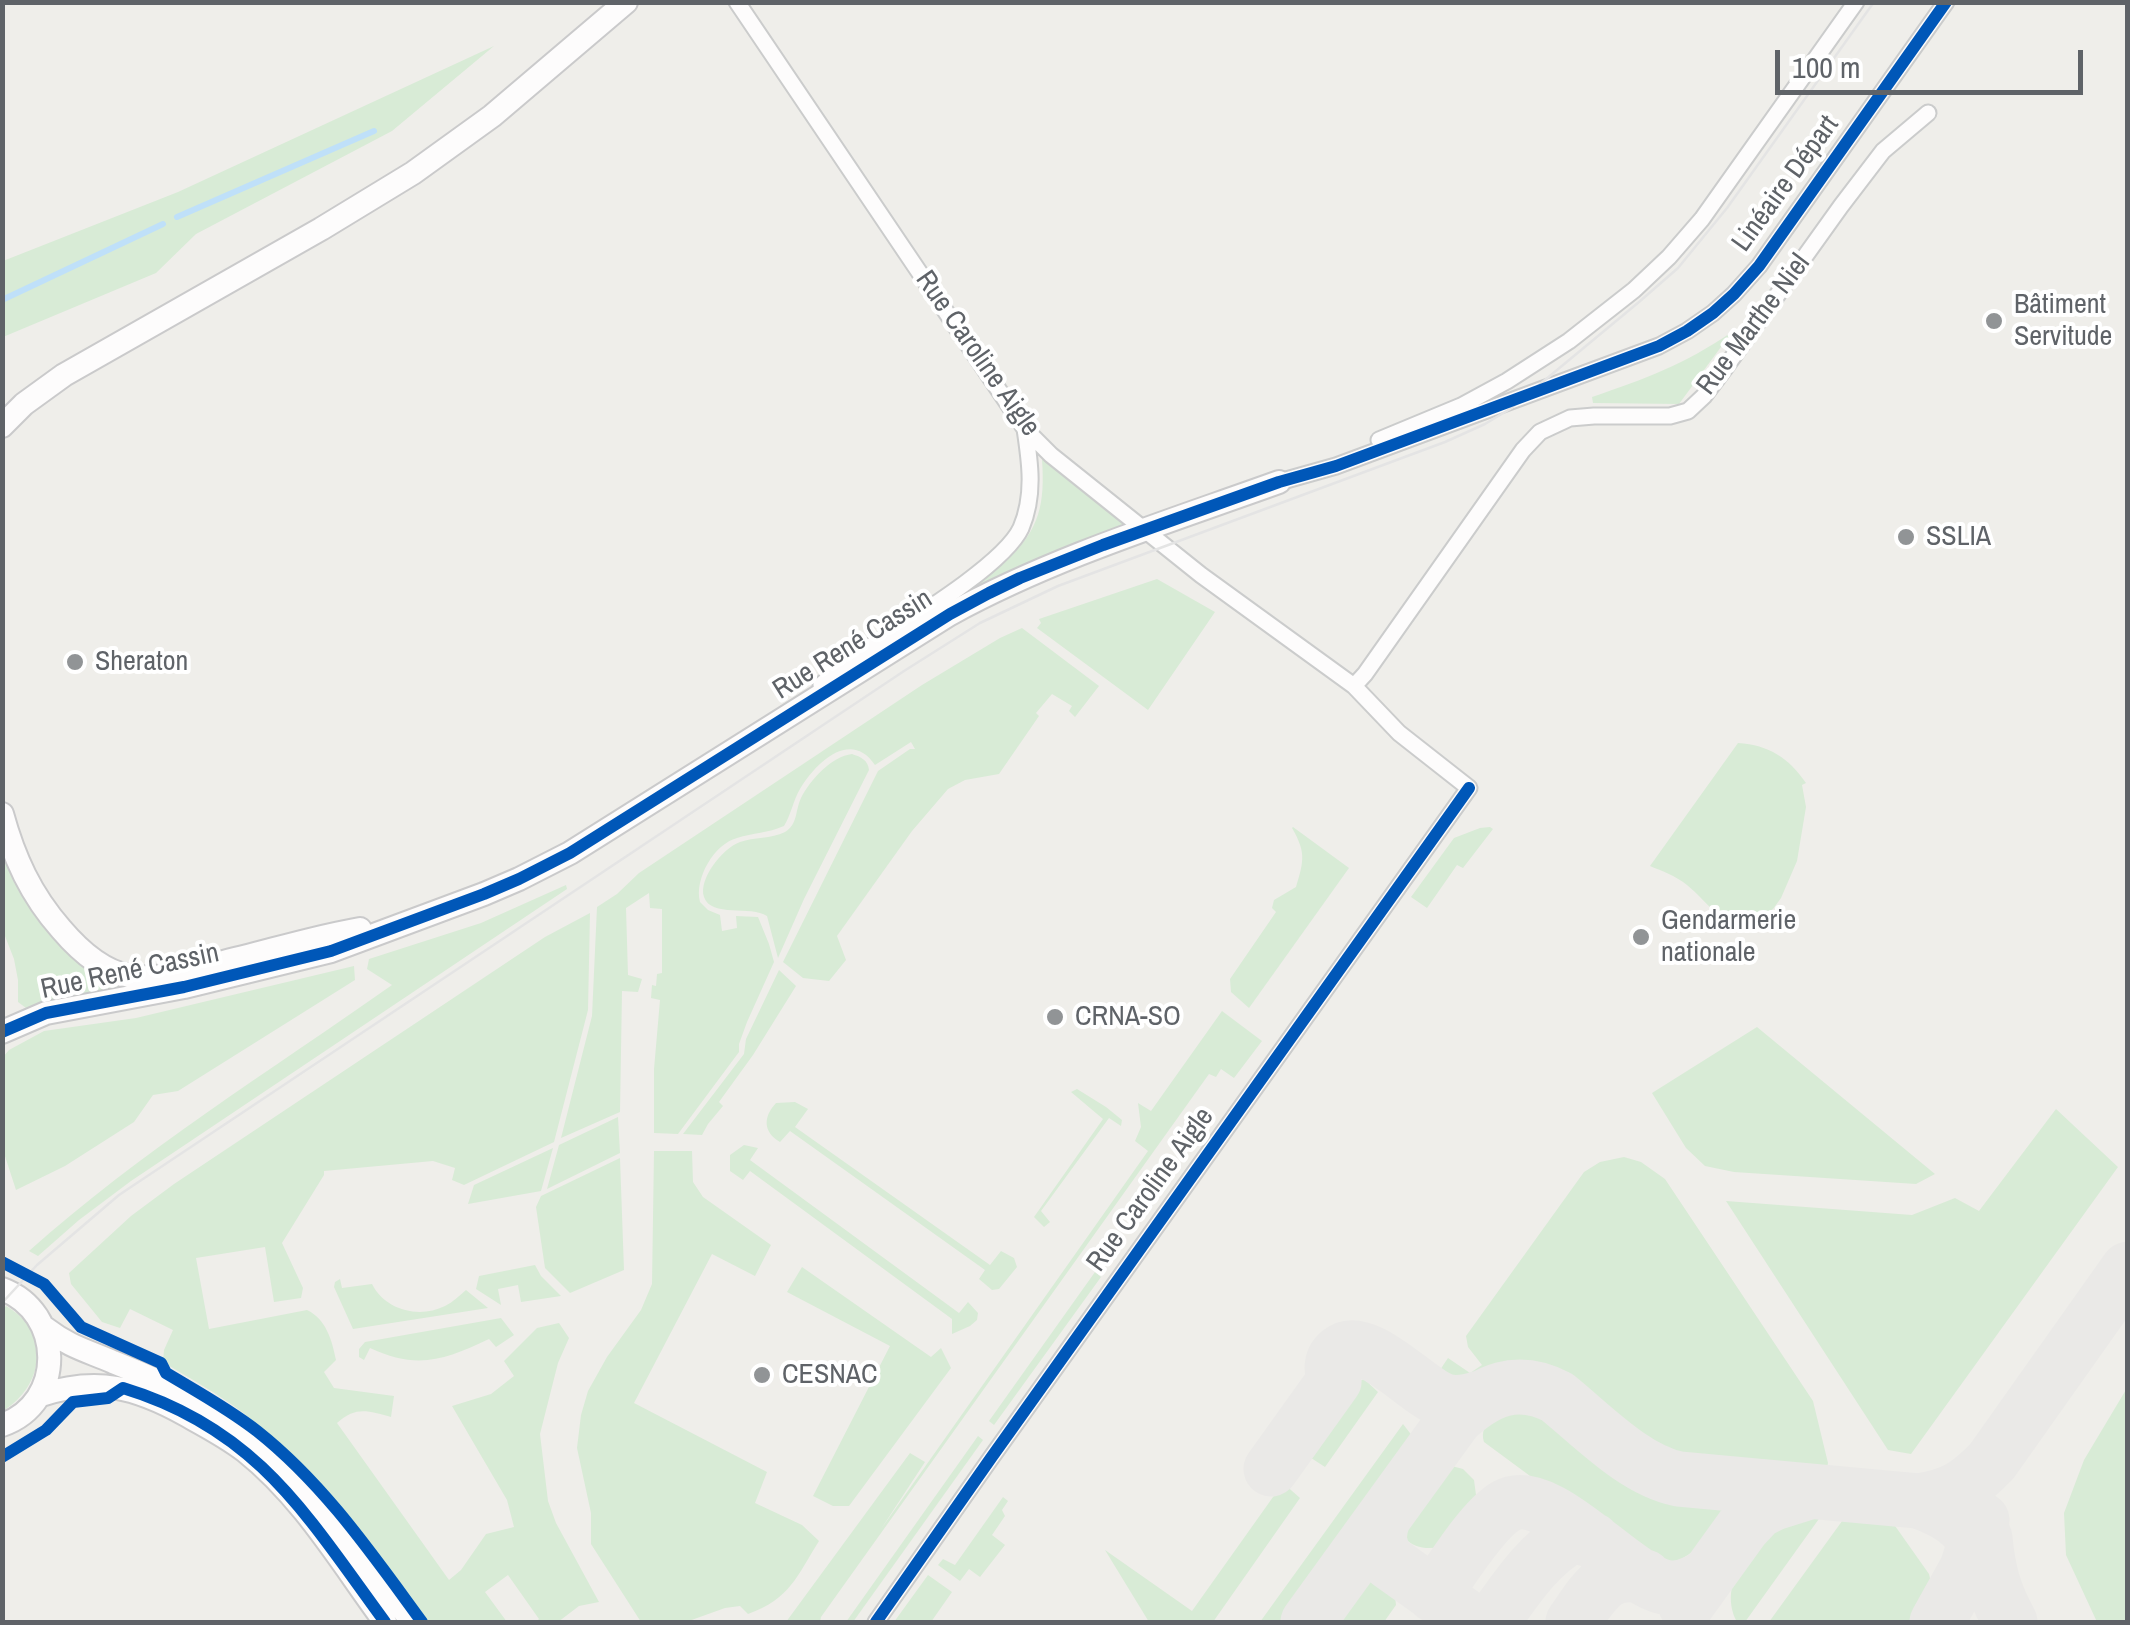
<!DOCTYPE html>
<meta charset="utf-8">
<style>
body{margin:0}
#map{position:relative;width:2130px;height:1625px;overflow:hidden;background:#efeeea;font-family:"Archivo Narrow",sans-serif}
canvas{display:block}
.frame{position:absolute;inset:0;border:5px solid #5f6368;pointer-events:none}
.scale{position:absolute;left:1775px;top:50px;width:308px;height:45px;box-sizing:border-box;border:5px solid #5f6368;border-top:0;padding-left:12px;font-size:30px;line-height:35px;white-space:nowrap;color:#5f6368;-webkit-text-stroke:8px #fff;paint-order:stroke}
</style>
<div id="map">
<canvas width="2130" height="1625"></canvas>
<div class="frame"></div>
<div class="scale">100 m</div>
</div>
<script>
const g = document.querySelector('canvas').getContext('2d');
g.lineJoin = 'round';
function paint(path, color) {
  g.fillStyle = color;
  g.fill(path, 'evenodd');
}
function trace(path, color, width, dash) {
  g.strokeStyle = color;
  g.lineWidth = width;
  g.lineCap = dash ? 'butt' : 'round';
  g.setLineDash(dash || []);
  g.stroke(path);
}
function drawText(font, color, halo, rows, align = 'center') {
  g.font = font + ' "Archivo Narrow",sans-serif';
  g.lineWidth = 8;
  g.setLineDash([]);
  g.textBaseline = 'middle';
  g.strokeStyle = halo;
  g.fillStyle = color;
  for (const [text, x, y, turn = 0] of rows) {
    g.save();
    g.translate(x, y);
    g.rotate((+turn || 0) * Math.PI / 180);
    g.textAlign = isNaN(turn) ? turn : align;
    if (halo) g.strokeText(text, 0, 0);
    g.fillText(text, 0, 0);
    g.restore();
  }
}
paint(new Path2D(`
 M 494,46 L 392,131 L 196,234 L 156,273 L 3,337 L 3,261 L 178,192 Z
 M 1732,332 L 1679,404 L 1593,403 L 1592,397 C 1645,379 1685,364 1732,332 Z
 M 1042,459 L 1117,513 L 1126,525 L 1017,567 L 979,586 L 976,585 C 984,575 997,569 1007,560 C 1040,529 1045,504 1042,459 Z
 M 1157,579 L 1215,612 L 1148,710 L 1037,628 L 1041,623 L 1039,619 Z
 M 1022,628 L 1099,686 L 1075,717 L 1069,711 L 1072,706 L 1052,694 L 1036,713 L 1039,716 L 999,774 L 965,780 L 948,789 L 912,831 L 837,936 L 846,960 L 829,981 L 803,978 L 783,962 L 878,771 L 910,749 L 915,749 L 911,742 L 875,765 C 851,729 816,762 800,789 C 793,801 791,815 784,826 C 768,833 753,833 737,838 C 714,844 694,879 700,902 L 708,910 L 720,915 L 722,931 L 737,928 L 736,916 L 758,917 L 769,944 L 774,962 L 747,1022 L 739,1044 L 739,1052 L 678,1134 L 654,1133 L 654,1069 L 660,1000 L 651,998 L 652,985 L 656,986 L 657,974 L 662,973 L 662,909 L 650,908 L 649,893 L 626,908 L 628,975 L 642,979 L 638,992 L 622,991 L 620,1112 L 561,1138 L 592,1016 L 597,907 L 617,894 L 639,873 L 922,685 L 1000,638 Z
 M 1738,743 C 1769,745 1789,758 1806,783 L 1802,785 L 1806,807 L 1797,861 L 1781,898 L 1773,909 L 1754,921 L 1754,925 C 1721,928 1710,904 1687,885 C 1676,876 1662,871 1650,866 Z
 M 852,754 C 861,757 868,760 869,770 L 804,899 L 778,958 L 767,916 C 751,905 711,918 704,897 C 698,879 723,848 740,842 C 754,837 771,839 785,832 C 798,824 795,811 801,798 C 810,780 832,756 852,754 Z
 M 1293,827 L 1349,868 L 1249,1008 L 1231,992 L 1230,979 L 1276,912 L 1272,908 L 1274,900 L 1296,887 C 1304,861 1306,852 1292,828 Z
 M 1490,827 L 1493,829 L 1463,868 L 1457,865 L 1427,908 L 1411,897 L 1454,838 L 1480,828 Z
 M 2,835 L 35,909 L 149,983 L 88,993 L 26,1008 L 18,1002 L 18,980 L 14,959 L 3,931 Z
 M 566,885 L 567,889 L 131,1181 L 79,1220 L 38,1256 L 29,1251 C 141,1151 270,1071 392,985 L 367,969 L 369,959 L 481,923 Z
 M 590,913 L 588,1010 L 554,1142 L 464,1185 L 452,1180 L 455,1168 L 433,1161 L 324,1171 L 324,1175 L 282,1243 L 303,1288 L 301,1298 L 274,1302 L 265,1247 L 196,1258 L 209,1329 L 307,1310 C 326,1319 332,1340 336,1360 L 324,1372 L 334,1388 L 394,1396 L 391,1417 C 368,1411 356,1406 337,1423 L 449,1580 L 461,1570 L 486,1534 L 514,1527 L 507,1500 L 452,1406 L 491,1394 L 514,1376 L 504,1361 L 537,1328 L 559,1323 L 569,1338 L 558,1363 L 540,1434 L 548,1501 L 556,1523 L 599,1602 L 579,1606 L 558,1622 L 536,1622 L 539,1619 L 508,1575 L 485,1592 L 507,1622 L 425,1622 C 371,1547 317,1469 242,1412 C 217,1393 189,1378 163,1362 L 164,1350 L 173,1330 L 130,1309 L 120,1328 L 102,1322 L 71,1284 L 69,1273 L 131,1216 L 174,1184 L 545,937 Z
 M 354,966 L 355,980 L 178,1091 L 153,1095 L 134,1122 L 65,1166 L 16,1190 L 3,1150 L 3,1057 L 9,1050 L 44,1031 L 136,1018 Z
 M 779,970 L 796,986 L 753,1055 L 719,1102 L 723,1106 L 708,1124 L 702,1135 L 683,1134 L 744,1054 L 746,1039 Z
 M 1222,1011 L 1262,1041 L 1234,1078 L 1221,1069 L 1216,1077 L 1209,1074 L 821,1617 L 820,1622 L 786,1622 L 910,1453 L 925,1462 L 881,1529 L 1148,1151 L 1135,1141 L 1141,1127 L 1138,1103 L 1151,1111 Z
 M 1757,1027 L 1935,1174 L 1916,1184 L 1734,1172 L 1705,1166 L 1686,1148 L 1652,1093 Z
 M 1077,1089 L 1106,1107 L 1122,1120 L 1121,1126 L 1109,1118 L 1041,1211 L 1050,1222 L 1044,1227 L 1034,1217 L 1103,1119 L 1071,1092 Z
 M 795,1102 L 808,1109 L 795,1127 L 990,1265 L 1001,1251 L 1014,1258 L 1017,1267 L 999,1289 L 992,1290 L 979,1279 L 985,1270 L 790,1131 L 780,1142 C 763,1132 763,1117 776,1103 Z
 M 2056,1109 L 2118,1167 L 1911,1454 L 1888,1450 L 1726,1201 L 1912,1215 L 1955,1198 L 1979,1211 Z
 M 618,1117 L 620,1153 L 547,1189 L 559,1145 Z
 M 744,1145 L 758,1148 L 750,1160 L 959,1313 L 968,1302 L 978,1313 L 977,1320 L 970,1326 L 952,1334 L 952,1319 L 750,1171 L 743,1180 L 730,1171 L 730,1155 Z
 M 553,1148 L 541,1191 L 468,1204 L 474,1185 Z
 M 654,1151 L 692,1151 L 693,1182 L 703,1197 L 771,1245 L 755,1276 L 712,1254 L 634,1403 L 767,1472 L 755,1503 L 802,1525 L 819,1541 C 797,1576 790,1599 748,1614 L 740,1606 L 725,1608 L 686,1622 L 641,1622 L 591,1544 L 591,1513 L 577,1448 L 581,1415 L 588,1391 L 607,1357 L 641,1310 L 652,1284 Z
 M 1624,1157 L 1641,1162 L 1665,1179 L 1813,1401 L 1828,1463 L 1827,1468 L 1666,1455 L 1641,1443 L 1572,1384 L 1546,1369 L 1512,1366 L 1456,1384 L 1436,1376 L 1448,1358 L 1470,1373 L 1482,1365 L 1468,1347 L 1466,1336 L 1584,1172 L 1600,1162 Z
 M 620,1158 L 624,1270 L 570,1293 L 545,1268 L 536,1207 L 541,1196 Z
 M 535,1265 L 541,1276 L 561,1296 L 521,1302 L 518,1285 L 498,1289 L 501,1305 L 476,1289 L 479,1276 Z
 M 802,1267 L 931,1357 L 941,1348 L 951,1368 L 849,1506 L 833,1506 L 813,1496 L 890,1346 L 787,1292 Z
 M 1095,1272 L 1101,1277 L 994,1425 L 989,1421 Z
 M 340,1279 L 342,1288 L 372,1284 C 385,1310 419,1319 445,1306 C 453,1302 459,1296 466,1290 L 488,1308 L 353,1329 L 334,1287 L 335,1282 Z
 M 6,1306 C 52,1332 44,1386 3,1411 L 2,1310 Z
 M 501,1318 L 514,1335 L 496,1347 L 489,1339 C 445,1360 417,1370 370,1348 L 364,1360 L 359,1357 L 359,1349 L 365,1342 Z
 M 1364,1379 L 1378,1392 L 1325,1467 L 1308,1456 L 1305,1451 L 1352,1384 Z
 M 2127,1388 L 2127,1622 L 2097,1622 L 2066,1555 L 2064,1513 L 2084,1460 Z
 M 1516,1409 L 1532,1410 C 1564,1435 1615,1485 1652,1498 C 1676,1507 1704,1505 1729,1506 C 1706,1537 1692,1569 1648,1563 L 1484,1442 C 1478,1422 1500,1413 1516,1409 Z
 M 1403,1424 L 1413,1437 L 1414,1444 L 1289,1622 L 1260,1622 Z
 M 978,1436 L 983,1440 L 853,1622 L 846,1622 Z
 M 1448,1465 L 1463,1469 L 1474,1480 L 1476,1495 L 1440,1547 C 1416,1552 1393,1540 1405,1512 C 1411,1499 1435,1470 1448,1465 Z
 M 1283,1483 L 1300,1498 L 1213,1622 L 1149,1622 L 1105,1550 L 1192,1611 Z
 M 1003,1497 L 1008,1501 L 1002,1510 L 1005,1516 L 992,1535 L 1005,1545 L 980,1577 L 969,1569 L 960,1581 L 938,1565 L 943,1559 L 955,1565 Z
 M 1800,1516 L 1821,1516 L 1745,1622 L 1737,1622 C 1714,1578 1762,1532 1800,1516 Z
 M 1845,1517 L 1893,1523 L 1929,1574 L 1932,1587 L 1910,1622 L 1769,1622 Z
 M 928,1575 L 952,1592 L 931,1622 L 894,1622 Z
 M 1372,1575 C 1390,1579 1395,1586 1396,1605 L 1384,1622 L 1327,1622 L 1359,1578 Z`), '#d8ebd6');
trace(new Path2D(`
 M 177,217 L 374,131
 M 2,300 L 163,224`), '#bfe0f9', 6);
trace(new Path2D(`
 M 1271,1469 L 1334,1381 C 1331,1370 1330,1360 1340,1352 C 1365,1332 1416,1390 1442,1400 C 1455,1405 1467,1402 1480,1398
 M 1918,1501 C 1953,1496 1968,1486 1992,1461 L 2128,1269
 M 1384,1517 C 1377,1534 1378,1548 1389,1562 L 1473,1622
 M 1985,1538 C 1988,1571 1994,1593 2010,1622
 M 1434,1595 C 1451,1571 1482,1520 1506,1506 C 1547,1483 1624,1579 1664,1587 C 1680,1591 1694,1584 1707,1576
 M 1686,1606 L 1743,1527 L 1758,1511 L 1774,1503 L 1809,1492
 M 1308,1622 L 1455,1419 C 1486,1390 1517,1376 1557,1397 C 1593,1426 1634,1470 1679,1479 L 1918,1501 C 1959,1515 1974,1531 1988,1571
 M 1492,1622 C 1515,1591 1536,1556 1571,1536 L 1593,1540
 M 1573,1622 C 1593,1594 1606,1566 1645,1577
 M 1937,1622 L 1967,1568 L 1982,1520`), '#eae9e7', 55);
const street = new Path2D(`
 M 737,2 L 1025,429 L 1051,455 L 1201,575 L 1354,686 L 1399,733 L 1469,788 L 991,1458 L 876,1622
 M 1379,440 L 1461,406 L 1507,381 L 1569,341 L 1634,290 L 1669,257 L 1702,219 L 1856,2
 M 1279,482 L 1336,466 L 1659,346 L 1687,331 L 1713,313 L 1734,294 L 1759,266 L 1946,2
 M 821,685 C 833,675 845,664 857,655 C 896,629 1003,567 1021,528 C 1035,495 1030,462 1025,429
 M 1354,686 L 1365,674 L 1523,450 L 1540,432 L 1570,418 L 1594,416 L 1670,416 L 1688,411 L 1704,396 L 1725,368 L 1841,206 L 1883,151 L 1928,113`);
const secondary = new Path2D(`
 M 2,426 L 24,404 L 64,375 L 321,229 L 413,173 L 492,116 L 626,2
 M 2,814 C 14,858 31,895 61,929 C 78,949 102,971 129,976 C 158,981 191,970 219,963 C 267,952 313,937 360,929
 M 2,1032 L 46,1013 L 184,987 L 331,951 L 484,894 L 519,879 L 570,853 L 950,614 C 1054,557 1168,522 1279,482
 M 2,1289 C 64,1312 66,1403 2,1425
 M 45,1328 C 70,1347 85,1350 113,1362 C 138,1372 165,1383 189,1396 C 286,1449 349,1535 412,1622
 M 41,1395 C 97,1377 136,1387 186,1415 C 206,1426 227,1437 245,1451 C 303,1497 342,1564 385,1622`);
trace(street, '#cbcccc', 19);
trace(secondary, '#cacacb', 26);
trace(street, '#fdfcfc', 15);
trace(secondary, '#fdfcfc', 22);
trace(new Path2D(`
 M 2,1303 L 37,1265 L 119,1195 L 904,671 L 980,623 L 1058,586 L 1445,442 L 1485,424 L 1510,409 L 1639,302 L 1678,268 L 1727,208 L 1874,2`), '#e4e4e4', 2.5);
trace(new Path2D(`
 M 2,1032 L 46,1013 L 184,987 L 331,951 L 484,894 L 519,879 L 570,853 L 950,614 L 989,593 L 1020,578 L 1103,545 L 1279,482 L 1336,466 L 1659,346 L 1687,331 L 1713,313 L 1734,294 L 1759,266 L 1946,2
 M 2,1262 L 44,1284 L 81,1327 L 161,1363 L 166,1373 C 196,1391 229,1409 257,1431 C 324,1484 372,1554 422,1622
 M 2,1457 L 46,1430 L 73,1402 L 108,1398 L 123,1388 C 258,1429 307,1516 385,1622
 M 876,1622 L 991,1458 L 1469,788`), '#0057b8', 12);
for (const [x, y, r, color] of [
 [1994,321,10,"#919496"],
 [1906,537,10,"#919496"],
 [75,662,10,"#919496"],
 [1641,937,10,"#919496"],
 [1055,1017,10,"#919496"],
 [762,1375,10,"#919496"]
]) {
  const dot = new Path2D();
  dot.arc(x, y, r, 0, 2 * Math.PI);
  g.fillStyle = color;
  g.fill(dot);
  trace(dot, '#fff', 4);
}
drawText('28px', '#5f6368', '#fff', [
 ["Linéaire Départ",1786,184,-54],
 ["Rue Marthe Niel",1754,325,-53],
 ["Rue Caroline Aigle",977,354,55],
 ["Rue René Cassin",853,645,-32],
 ["Rue René Cassin",130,972,-12],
 ["Rue Caroline Aigle",1151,1190,-54]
]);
drawText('28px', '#5f6368', '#fff', [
 ["Bâtiment",2014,305],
 ["Servitude",2014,337],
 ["SSLIA",1926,537],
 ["Sheraton",95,662],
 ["Gendarmerie",1661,921],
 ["nationale",1661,953],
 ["CRNA-SO",1075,1017],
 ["CESNAC",782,1375]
], 'left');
</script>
